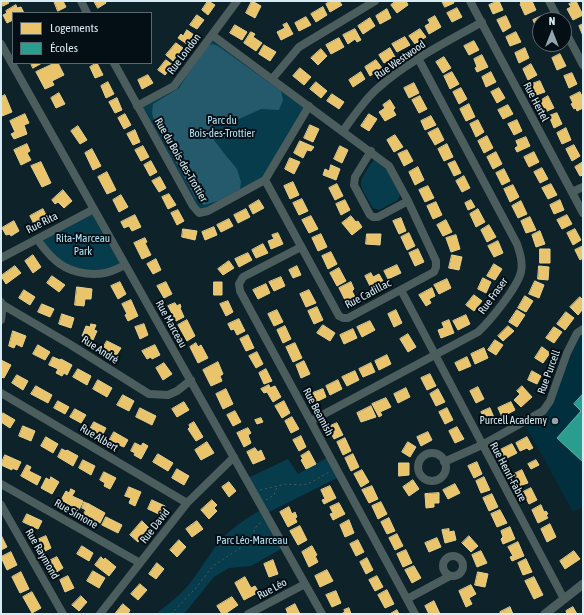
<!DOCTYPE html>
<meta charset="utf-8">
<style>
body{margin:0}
#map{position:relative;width:584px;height:615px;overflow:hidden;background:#0e2229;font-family:"Asap Condensed",sans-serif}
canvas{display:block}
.frame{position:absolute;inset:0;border:2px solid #d9ecf4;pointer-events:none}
.legend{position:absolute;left:12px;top:12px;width:140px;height:52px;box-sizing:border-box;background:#030f14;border:1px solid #59676e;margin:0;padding:5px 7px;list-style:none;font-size:12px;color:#d9ecf4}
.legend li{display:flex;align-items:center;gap:8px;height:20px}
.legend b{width:20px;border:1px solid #59676e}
.north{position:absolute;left:532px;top:12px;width:40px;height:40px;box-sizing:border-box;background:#030f14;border:1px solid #59676e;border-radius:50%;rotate:0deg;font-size:11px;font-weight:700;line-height:16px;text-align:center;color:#d9ecf4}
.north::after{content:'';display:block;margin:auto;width:14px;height:18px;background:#92a5ad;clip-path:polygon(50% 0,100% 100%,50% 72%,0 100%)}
</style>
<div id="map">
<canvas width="584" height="615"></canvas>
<div class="frame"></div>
<ul class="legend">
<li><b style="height:11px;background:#e9c46a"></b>Logements</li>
<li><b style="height:11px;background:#2a9d8f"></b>Écoles</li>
</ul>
<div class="north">N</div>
</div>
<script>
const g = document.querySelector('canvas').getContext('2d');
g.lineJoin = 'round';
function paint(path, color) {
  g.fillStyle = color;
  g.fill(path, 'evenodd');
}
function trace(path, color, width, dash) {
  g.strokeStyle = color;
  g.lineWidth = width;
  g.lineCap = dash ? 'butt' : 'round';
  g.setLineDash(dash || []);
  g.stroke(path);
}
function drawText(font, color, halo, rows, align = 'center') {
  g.font = font + ' "Asap Condensed",sans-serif';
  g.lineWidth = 4;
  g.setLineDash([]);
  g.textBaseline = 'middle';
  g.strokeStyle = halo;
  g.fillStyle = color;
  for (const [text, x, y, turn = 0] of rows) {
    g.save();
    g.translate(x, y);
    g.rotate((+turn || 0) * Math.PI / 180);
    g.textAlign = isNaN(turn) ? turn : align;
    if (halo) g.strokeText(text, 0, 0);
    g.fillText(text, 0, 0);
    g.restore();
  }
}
paint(new Path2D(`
 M 583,329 L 583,507 L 573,512 L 524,423 L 543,411 L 567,353 Z`), '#022f3d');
paint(new Path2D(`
 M 212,35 L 309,106 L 265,180 L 199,213 L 137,106 L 174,86 Z
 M 375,160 L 388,171 L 400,195 L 398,200 L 379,210 L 373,208 C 359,183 355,186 373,161 Z
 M 94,209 L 125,265 L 107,273 L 66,268 L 39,237 Z
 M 330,456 L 341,476 L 267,513 L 248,478 L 288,459 L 298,474 Z
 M 263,509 L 283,548 L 251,566 L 229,568 L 214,577 L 184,614 L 156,614 C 168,604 181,595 190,583 C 202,568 210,552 223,538 C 235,525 249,517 263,509 Z`), '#073c4c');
paint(new Path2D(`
 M 213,44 L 218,46 L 281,91 L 283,100 L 279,110 L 261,109 L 239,119 L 220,119 L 214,127 L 214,140 L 223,152 L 237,169 L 241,182 L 240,189 L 218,201 L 204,205 L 195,197 L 155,124 L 152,113 L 153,104 L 179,88 L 206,46 Z`), '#255a6d');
const homes = new Path2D(`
 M 1,1 L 8,1 L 9,3 L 3,6 Z
 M 54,1 L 63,1 L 66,7 L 58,11 Z
 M 94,1 L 105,1 L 106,3 L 98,8 Z
 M 208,1 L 215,5 L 208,15 L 202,10 Z
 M 252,1 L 261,6 L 255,18 L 246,13 Z
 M 331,1 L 339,1 L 342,5 L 330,12 L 326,4 Z
 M 396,1 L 406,1 L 408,5 L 397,13 L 391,5 Z
 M 442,1 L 453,1 L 454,3 L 445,7 Z
 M 498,1 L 499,1 L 503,10 L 493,14 L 489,5 Z
 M 520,1 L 532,1 L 536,10 L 525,15 L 520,4 L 521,4 Z
 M 576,1 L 583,15 L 573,20 L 567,9 L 571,7 L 569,4 Z
 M 16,5 L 17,8 L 21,7 L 24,13 L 13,13 L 13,20 L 7,23 L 3,15 L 7,13 L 6,11 Z
 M 323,7 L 327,15 L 316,22 L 311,14 Z
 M 457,8 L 462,17 L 452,22 L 447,13 Z
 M 387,9 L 391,18 L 380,24 L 376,16 Z
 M 197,15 L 204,20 L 197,29 L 190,25 Z
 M 435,16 L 441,27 L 429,34 L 425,26 L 430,23 L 428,20 Z
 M 506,16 L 511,27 L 503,32 L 497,20 Z
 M 542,16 L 544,20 L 540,20 L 540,31 L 538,32 L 533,20 Z
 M 306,17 L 311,25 L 299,31 L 295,23 Z
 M 370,18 L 375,26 L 363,34 L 358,26 Z
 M 287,23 L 293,34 L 281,40 L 277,32 L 285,28 L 283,25 Z
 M 583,24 L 583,36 L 579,26 Z
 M 235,25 L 247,32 L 242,40 L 230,33 Z
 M 355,29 L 361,40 L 357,42 L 355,39 L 348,44 L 343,35 Z
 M 420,29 L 426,37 L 415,44 L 409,36 Z
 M 187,30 L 194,35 L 187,44 L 178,38 L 181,34 L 183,36 Z
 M 251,32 L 255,34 L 253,37 L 262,43 L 256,51 L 244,43 Z
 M 516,32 L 521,42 L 510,46 L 506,37 Z
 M 405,37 L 410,45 L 397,52 L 392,44 Z
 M 339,38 L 344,47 L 331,54 L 326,45 Z
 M 474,41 L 479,50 L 469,55 L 464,46 Z
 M 176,43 L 183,48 L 173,61 L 166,55 Z
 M 546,44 L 556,44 L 558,47 L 550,51 Z
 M 264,45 L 276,52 L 270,61 L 259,54 Z
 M 390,48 L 395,57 L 384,63 L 379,55 Z
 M 525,48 L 529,58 L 519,63 L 515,53 Z
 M 321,49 L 327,56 L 318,65 L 311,58 Z
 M 560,54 L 566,66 L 557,70 L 552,58 Z
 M 482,55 L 488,67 L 477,72 L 475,68 L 477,67 L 474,59 Z
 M 444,57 L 451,68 L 443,73 L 436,62 Z
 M 166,60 L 173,65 L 165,75 L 158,70 Z
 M 376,60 L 382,68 L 370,76 L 365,67 Z
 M 31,63 L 42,63 L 33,68 Z
 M 55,63 L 58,63 L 64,75 L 52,81 L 54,85 L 45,89 L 36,72 Z
 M 97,63 L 103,75 L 95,78 L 90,67 Z
 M 531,64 L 537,75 L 528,80 L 523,69 Z
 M 300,68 L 311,77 L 304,85 L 293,76 Z
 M 361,72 L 365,79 L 353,87 L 349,80 Z
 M 452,72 L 459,84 L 450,89 L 444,76 Z
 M 491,72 L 496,82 L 486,87 L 482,77 Z
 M 572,73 L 577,84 L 569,88 L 564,76 Z
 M 148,75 L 153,83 L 142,89 L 138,80 Z
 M 540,81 L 545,92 L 536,95 L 532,84 Z
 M 108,82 L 114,94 L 106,98 L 101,86 Z
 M 316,82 L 327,91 L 321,98 L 310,89 Z
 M 414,83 L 419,93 L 409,98 L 404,88 Z
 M 461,88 L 467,99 L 459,104 L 453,92 Z
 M 499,88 L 505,98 L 497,103 L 491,92 Z
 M 580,92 L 583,98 L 583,108 L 577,111 L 576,108 L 574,109 L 571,104 L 573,103 L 570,97 Z
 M 59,93 L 65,104 L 56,108 L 51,98 Z
 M 332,94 L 344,102 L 339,109 L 327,101 Z
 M 5,95 L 12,112 L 2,116 L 1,97 Z
 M 420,96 L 427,109 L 419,113 L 412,100 Z
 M 548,96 L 554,108 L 545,112 L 540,101 Z
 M 117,98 L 122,110 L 115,113 L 109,102 Z
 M 390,100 L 395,108 L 393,110 L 396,115 L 385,121 L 379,112 L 385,108 L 383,105 Z
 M 469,104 L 475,117 L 466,121 L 460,109 Z
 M 508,105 L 513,114 L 503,119 L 498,110 Z
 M 557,113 L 562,124 L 554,128 L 549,116 Z
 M 25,114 L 29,123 L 24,125 L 27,134 L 14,139 L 11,134 L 15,132 L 10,121 Z
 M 125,114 L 131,125 L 124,129 L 118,118 Z
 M 369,114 L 377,119 L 369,131 L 361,126 Z
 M 431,116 L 436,125 L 425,130 L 421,121 Z
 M 478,120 L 484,132 L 476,137 L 470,124 Z
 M 517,120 L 522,131 L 514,135 L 508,124 Z
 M 310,125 L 319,129 L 313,142 L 304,138 Z
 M 78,126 L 87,140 L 80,144 L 71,131 Z
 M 438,128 L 444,140 L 435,145 L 428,133 Z
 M 566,128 L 571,140 L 562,144 L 557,133 Z
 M 135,130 L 140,142 L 133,145 L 127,134 Z
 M 395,135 L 403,147 L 394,152 L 387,140 Z
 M 487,136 L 493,148 L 484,153 L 478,141 Z
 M 526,137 L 530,146 L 517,152 L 515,148 L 518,146 L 516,141 Z
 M 300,141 L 314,147 L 311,151 L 307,150 L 303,158 L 294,153 Z
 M 27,144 L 30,151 L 27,153 L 31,160 L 21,165 L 14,150 Z
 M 447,144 L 453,157 L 444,161 L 438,149 Z
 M 574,145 L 580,156 L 572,161 L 566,149 Z
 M 143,146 L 149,157 L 141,161 L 135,150 Z
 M 340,146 L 348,150 L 342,163 L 334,159 Z
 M 92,149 L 101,166 L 93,170 L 85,153 Z
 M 407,150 L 413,161 L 404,166 L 398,154 Z
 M 496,152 L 502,164 L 493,169 L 487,157 Z
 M 534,152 L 539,162 L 529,167 L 524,157 Z
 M 290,158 L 300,162 L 294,174 L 285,169 Z
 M 151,161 L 157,172 L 150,176 L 144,165 Z
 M 455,161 L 461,173 L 454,176 L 448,164 Z
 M 41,162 L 51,183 L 42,187 L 31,166 Z
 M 583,162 L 583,175 L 580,176 L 575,167 Z
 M 331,165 L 340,169 L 336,180 L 323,175 L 325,169 L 329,171 Z
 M 418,167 L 424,180 L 415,185 L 409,172 Z
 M 542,168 L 548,179 L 540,183 L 534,172 Z
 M 504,169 L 510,181 L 502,185 L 496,173 Z
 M 107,172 L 116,190 L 107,194 L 98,177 Z
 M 464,176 L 470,188 L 462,192 L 456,181 Z
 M 160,177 L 166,188 L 159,192 L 152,181 Z
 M 293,182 L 299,195 L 290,199 L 284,186 Z
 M 337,184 L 343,196 L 335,200 L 329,188 Z
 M 551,184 L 557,195 L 548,199 L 542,188 Z
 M 513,185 L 519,197 L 510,202 L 504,189 Z
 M 428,186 L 434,198 L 425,202 L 419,190 Z
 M 63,190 L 72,201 L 64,208 L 58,202 L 55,204 L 52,200 Z
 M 169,194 L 176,205 L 168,209 L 162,197 Z
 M 121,195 L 128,207 L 119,212 L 113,200 Z
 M 302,199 L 308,211 L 299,215 L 293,203 Z
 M 259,200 L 264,208 L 253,214 L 249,206 Z
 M 345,200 L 350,210 L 341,215 L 336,204 Z
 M 471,200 L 475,207 L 468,210 L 465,203 Z
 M 560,200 L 564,210 L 554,214 L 550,205 Z
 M 521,201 L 527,214 L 518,218 L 512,206 Z
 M 436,202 L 442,215 L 433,219 L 427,206 Z
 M 43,209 L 47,217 L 34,224 L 30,216 Z
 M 246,209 L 250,217 L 238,223 L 234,215 Z
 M 478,209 L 485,222 L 476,227 L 470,214 Z
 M 178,210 L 184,221 L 177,225 L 171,213 Z
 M 135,215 L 141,227 L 132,231 L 129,226 L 124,228 L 121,222 Z
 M 567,215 L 572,224 L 562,229 L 557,220 Z
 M 311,216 L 318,229 L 309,233 L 302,220 Z
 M 351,216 L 356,222 L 358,221 L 362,227 L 352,235 L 342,223 Z
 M 530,217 L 536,230 L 526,233 L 521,221 Z
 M 401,218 L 406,231 L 399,234 L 393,221 Z
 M 229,219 L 233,226 L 221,232 L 217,225 Z
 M 446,220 L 452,232 L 443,236 L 437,225 Z
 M 14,221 L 19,231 L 11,236 L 10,234 L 6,235 L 2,228 Z
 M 489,225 L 496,237 L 487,242 L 481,230 Z
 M 214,227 L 217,235 L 205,240 L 202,232 Z
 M 183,229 L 197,231 L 195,240 L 182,237 Z
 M 575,229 L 581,240 L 573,245 L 567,233 Z
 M 540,231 L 545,244 L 536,247 L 532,235 Z
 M 278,233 L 283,244 L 271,249 L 268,241 L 274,239 L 272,235 Z
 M 409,233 L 415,246 L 407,250 L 401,237 Z
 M 321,234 L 327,247 L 318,251 L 312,238 Z
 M 367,234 L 381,234 L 380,245 L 366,244 Z
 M 456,235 L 460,249 L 451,252 L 446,238 Z
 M 145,238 L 147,242 L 145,243 L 151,255 L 142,259 L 134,243 Z
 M 498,241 L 503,253 L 494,257 L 488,246 Z
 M 263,244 L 268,253 L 256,258 L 252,250 Z
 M 583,246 L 583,258 L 580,260 L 575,250 Z
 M 418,249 L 424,262 L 415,266 L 409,253 Z
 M 540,249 L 550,249 L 550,263 L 540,263 Z
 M 331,252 L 337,264 L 328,269 L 322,256 Z
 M 248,253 L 252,260 L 239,267 L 235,259 Z
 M 33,255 L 41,267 L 33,273 L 25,261 Z
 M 452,255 L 462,257 L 459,270 L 449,268 Z
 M 156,259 L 161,270 L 153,274 L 147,264 Z
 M 229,261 L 234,268 L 223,275 L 218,269 Z
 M 494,264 L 502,269 L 495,280 L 487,276 Z
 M 397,265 L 401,273 L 388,279 L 384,271 Z
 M 15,266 L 21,273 L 6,284 L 1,276 Z
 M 297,266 L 301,275 L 293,278 L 289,270 Z
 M 539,266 L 549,267 L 548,280 L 538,279 Z
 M 339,268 L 346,281 L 337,286 L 330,273 Z
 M 371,273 L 373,277 L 379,274 L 383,281 L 371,288 L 365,276 Z
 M 52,276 L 65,285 L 59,292 L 47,283 Z
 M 281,277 L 285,286 L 274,291 L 269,282 Z
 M 483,278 L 491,282 L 486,293 L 478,289 Z
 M 447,279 L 451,288 L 439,294 L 434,285 Z
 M 535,281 L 544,285 L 539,298 L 529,294 Z
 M 120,282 L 126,294 L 118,299 L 111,286 Z
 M 166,282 L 172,294 L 164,298 L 157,286 Z
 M 214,282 L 222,282 L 222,295 L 214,295 Z
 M 351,282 L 354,289 L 352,291 L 355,297 L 346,302 L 339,288 Z
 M 266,284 L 270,293 L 258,299 L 253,290 Z
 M 77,287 L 92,289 L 91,299 L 85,299 L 84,306 L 75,305 Z
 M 432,288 L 435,296 L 429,299 L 431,303 L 426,306 L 419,295 Z
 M 24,290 L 35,297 L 30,305 L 19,298 Z
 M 309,290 L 316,303 L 306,307 L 300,294 Z
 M 474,295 L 482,301 L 474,311 L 466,305 Z
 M 525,296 L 533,301 L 526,312 L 518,308 Z
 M 580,297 L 583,300 L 583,309 L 578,315 L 570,307 Z
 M 131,300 L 138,316 L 128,321 L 125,315 L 127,314 L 122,304 Z
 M 228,301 L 233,312 L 226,316 L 220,304 Z
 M 175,303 L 177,306 L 180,304 L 181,307 L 180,308 L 184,317 L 176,321 L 168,306 Z
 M 42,304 L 54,309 L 50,317 L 38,312 Z
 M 317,307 L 323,320 L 314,324 L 308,311 Z
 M 277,310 L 283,322 L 274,326 L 268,314 Z
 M 396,310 L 402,323 L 394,327 L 388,314 Z
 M 517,310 L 525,315 L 517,327 L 509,322 Z
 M 566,312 L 574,318 L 565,330 L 557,324 Z
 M 62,314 L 74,318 L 71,328 L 59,324 Z
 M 466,315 L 470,324 L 458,330 L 453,321 Z
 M 239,319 L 245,331 L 237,335 L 234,329 L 231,330 L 228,324 Z
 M 187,320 L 195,336 L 187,341 L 178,325 Z
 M 449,320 L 454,333 L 441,338 L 438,330 L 444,328 L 442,323 Z
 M 370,321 L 375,330 L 362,337 L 357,327 Z
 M 91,324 L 96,325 L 94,330 L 97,331 L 93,340 L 82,336 L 86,326 L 90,327 Z
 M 144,324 L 148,335 L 140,339 L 135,327 Z
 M 323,325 L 335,333 L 330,341 L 317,333 Z
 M 285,326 L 291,339 L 283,343 L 277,330 Z
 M 508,326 L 514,331 L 503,341 L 498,336 Z
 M 554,327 L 562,332 L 554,343 L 546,338 Z
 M 353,329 L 357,338 L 344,344 L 340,335 Z
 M 13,331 L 26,336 L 22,347 L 16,344 L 14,348 L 9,346 Z
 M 408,334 L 416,347 L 408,352 L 400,339 Z
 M 248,335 L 254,348 L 246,351 L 240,339 Z
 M 495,340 L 503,345 L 496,355 L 488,350 Z
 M 107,341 L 121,348 L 116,356 L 103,348 Z
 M 196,343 L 198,347 L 201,345 L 208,358 L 198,363 L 190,347 Z
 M 295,343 L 302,358 L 293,362 L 286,347 Z
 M 38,345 L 50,352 L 45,360 L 33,354 Z
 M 155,345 L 160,355 L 152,359 L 151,357 L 147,359 L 142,351 Z
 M 542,347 L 550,353 L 543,363 L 535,358 Z
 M 484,348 L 488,358 L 475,364 L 471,354 Z
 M 257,352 L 263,364 L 256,368 L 249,356 Z
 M 387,355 L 391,364 L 379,370 L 375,361 Z
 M 53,357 L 60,360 L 61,359 L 72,365 L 67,375 L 64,373 L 62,376 L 56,373 L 58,369 L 49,365 Z
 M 467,357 L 471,366 L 459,371 L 455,363 Z
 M 1,360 L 11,365 L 4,378 L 1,377 Z
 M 304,361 L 310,374 L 301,378 L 296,365 Z
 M 218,362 L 223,374 L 220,376 L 222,381 L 211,386 L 203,370 Z
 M 164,363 L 172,374 L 163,380 L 156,368 Z
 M 371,363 L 375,372 L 363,377 L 359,369 Z
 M 78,369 L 91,376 L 87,385 L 73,377 Z
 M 266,369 L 272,381 L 264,384 L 259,373 Z
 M 355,371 L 359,380 L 347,386 L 342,377 Z
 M 532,371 L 541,376 L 537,384 L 528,380 Z
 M 430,374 L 436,386 L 427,390 L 421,378 Z
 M 17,375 L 28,381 L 23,390 L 12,383 Z
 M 98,380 L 112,388 L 107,397 L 93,389 Z
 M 338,380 L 342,389 L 330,395 L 326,386 Z
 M 269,385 L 270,388 L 275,386 L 281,397 L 273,402 L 267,392 L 264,393 L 261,389 Z
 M 36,386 L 52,395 L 48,403 L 31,394 Z
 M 522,386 L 532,397 L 521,407 L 514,400 L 520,394 L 517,391 Z
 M 478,387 L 484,399 L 476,403 L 470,391 Z
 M 406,388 L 410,397 L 398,403 L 394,394 Z
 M 226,389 L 233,404 L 223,409 L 216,394 Z
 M 323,389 L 326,397 L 314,403 L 310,394 Z
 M 438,389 L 445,402 L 436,406 L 430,394 Z
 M 123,395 L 134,401 L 129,411 L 117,405 Z
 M 386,398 L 391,407 L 380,412 L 382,415 L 379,417 L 372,404 Z
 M 58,401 L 69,407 L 65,414 L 54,408 Z
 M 284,401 L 290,413 L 282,418 L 275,406 Z
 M 184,402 L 189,410 L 177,417 L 172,409 Z
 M 511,402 L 515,410 L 502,417 L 498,408 Z
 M 371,406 L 376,417 L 361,422 L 357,413 Z
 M 140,408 L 156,416 L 152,425 L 136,417 Z
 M 447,408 L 453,420 L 445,424 L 439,412 Z
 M 490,408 L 495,420 L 487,424 L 481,412 Z
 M 75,409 L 86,415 L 81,423 L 70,417 Z
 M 235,411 L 241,422 L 233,426 L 227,415 Z
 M 3,413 L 15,420 L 10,428 L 1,422 L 1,416 Z
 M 292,417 L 299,429 L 291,433 L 285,421 Z
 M 261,418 L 263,422 L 257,424 L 255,420 Z
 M 94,422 L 106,428 L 102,436 L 90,429 Z
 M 194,422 L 203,437 L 196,441 L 188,429 L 190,427 L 189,425 Z
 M 337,423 L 343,435 L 334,439 L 328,427 Z
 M 23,426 L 35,431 L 31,441 L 19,436 Z
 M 457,427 L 464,439 L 455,443 L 449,431 Z
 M 248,428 L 251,433 L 248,435 L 251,443 L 244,447 L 237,433 Z
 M 114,432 L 128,440 L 124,447 L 109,441 Z
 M 428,432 L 432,440 L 421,446 L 417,437 Z
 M 301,436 L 306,447 L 299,451 L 293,440 Z
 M 46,437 L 58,444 L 53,453 L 41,446 Z
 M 527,437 L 533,448 L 529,450 L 527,448 L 520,451 L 516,443 Z
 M 345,438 L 351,451 L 343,455 L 337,442 Z
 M 207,442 L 214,453 L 201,460 L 195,450 Z
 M 408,442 L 416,447 L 410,457 L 402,452 Z
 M 135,443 L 141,446 L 143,443 L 148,446 L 141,459 L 134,455 L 135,453 L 131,451 Z
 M 512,444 L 517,453 L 505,459 L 500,450 Z
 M 255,448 L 258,452 L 261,450 L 265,459 L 253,464 L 247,452 Z
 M 62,449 L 66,451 L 67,450 L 78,456 L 73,466 L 58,457 Z
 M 309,451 L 316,464 L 306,469 L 301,460 L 303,459 L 301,456 Z
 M 158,454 L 173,463 L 168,471 L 153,462 Z
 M 353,454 L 359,467 L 351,471 L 345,458 Z
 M 5,455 L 21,462 L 17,470 L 12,468 L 12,470 L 1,465 Z
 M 83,460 L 95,466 L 91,475 L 79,468 Z
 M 536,460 L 539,465 L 531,469 L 528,464 Z
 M 477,462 L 482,474 L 474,478 L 468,466 Z
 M 399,463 L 409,463 L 409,475 L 399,476 Z
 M 27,465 L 31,467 L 29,471 L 41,477 L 37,485 L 21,476 Z
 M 177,469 L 189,476 L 184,485 L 172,478 Z
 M 362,470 L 369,482 L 361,487 L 354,474 Z
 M 522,470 L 528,483 L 519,486 L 514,474 Z
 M 104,472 L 116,478 L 110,489 L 104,486 L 105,483 L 100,480 Z
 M 51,477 L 59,482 L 52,494 L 41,488 L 46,478 L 50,480 Z
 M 484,477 L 490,490 L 481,493 L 476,481 Z
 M 413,480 L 419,489 L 409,496 L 403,487 Z
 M 229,482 L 236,491 L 229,497 L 222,487 Z
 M 455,484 L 460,493 L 448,499 L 443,490 Z
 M 330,486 L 336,498 L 324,504 L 322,500 L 325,499 L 321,490 Z
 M 372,486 L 378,499 L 369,503 L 362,490 Z
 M 129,487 L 141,492 L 135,506 L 129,503 L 131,498 L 125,496 Z
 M 531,488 L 537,500 L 529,504 L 523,492 Z
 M 71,489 L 75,491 L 72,496 L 83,501 L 79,510 L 61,500 L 66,491 L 69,493 Z
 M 439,493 L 439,503 L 434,503 L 434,507 L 426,508 L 425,494 Z
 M 492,494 L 498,507 L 489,511 L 483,498 Z
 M 152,500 L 165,506 L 161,515 L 148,509 Z
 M 212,500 L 217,505 L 214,508 L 217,511 L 209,519 L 201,510 Z
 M 84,502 L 89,504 L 86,510 L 82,508 Z
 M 381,502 L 387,514 L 378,519 L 372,506 Z
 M 339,503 L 345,514 L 333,520 L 330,514 L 333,513 L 330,507 Z
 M 89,504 L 105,513 L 100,523 L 84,514 Z
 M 541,505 L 544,512 L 546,511 L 548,514 L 546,515 L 548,518 L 538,523 L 532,510 Z
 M 289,507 L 292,514 L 295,512 L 297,517 L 295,518 L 297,522 L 288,527 L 280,512 Z
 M 500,510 L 507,523 L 497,527 L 491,514 Z
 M 27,514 L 42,521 L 38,529 L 23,522 Z
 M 106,517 L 122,525 L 118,533 L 102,525 Z
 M 389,518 L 395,531 L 387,534 L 381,522 Z
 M 349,520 L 354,533 L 345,537 L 340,525 Z
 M 142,521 L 149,528 L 138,542 L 130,535 Z
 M 197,521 L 203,529 L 192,537 L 186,529 Z
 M 550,524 L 556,537 L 547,542 L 541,529 Z
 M 300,526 L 307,540 L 298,545 L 290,531 Z
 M 510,527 L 515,539 L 503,544 L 501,539 L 503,537 L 501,531 Z
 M 449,529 L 449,532 L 454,531 L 456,540 L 445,543 L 442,530 Z
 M 397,534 L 403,546 L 395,550 L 389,538 Z
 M 1,535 L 7,547 L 1,550 Z
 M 46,536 L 51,548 L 43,552 L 37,540 Z
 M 469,536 L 478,546 L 471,552 L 462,543 Z
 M 437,538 L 441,547 L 429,552 L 425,543 Z
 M 179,540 L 186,547 L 177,557 L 170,550 Z
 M 358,540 L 364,552 L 356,556 L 350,544 Z
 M 518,542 L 524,556 L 512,561 L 510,557 L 513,556 L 508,547 Z
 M 82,546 L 93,553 L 89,561 L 77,554 Z
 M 312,546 L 317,555 L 315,556 L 318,562 L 309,567 L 302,552 Z
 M 406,550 L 412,563 L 403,567 L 397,554 Z
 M 481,551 L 487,563 L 477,567 L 472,555 Z
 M 574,551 L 580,559 L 565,569 L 560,561 Z
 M 11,552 L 17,565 L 7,570 L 1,557 Z
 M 57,557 L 63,568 L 55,573 L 49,561 Z
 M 101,557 L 104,560 L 105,558 L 116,567 L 109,576 L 95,565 Z
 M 367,558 L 373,570 L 366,574 L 360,562 Z
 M 526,559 L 532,572 L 523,575 L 518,563 Z
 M 273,560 L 278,574 L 269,577 L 264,564 Z
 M 157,563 L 164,569 L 156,579 L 149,574 Z
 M 414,566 L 421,578 L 412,583 L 405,570 Z
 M 327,570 L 333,581 L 320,587 L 315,576 Z
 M 93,571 L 105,578 L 99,588 L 87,581 Z
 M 21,572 L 29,589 L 20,593 L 12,577 Z
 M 478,572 L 488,574 L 485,587 L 475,585 Z
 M 68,576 L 74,588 L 65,592 L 60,580 Z
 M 377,576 L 383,587 L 375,591 L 369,580 Z
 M 245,577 L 251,588 L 255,586 L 259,592 L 244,600 L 235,583 Z
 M 534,577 L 543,595 L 534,599 L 525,581 Z
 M 140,584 L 147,590 L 138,600 L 131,594 Z
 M 471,585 L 476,594 L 469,598 L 472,604 L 466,607 L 459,591 Z
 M 387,590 L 394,604 L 385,608 L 378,595 Z
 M 336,591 L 341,603 L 332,607 L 326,595 Z
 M 32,592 L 41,608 L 32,613 L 23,597 Z
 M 81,596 L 87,602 L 79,611 L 72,605 Z
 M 232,597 L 238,605 L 225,614 L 222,614 L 217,606 Z
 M 434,601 L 440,614 L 429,614 L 425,606 Z
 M 123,604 L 130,610 L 128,614 L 115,614 Z
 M 295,604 L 300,614 L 288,614 L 286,609 Z
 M 510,607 L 513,614 L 500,614 L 500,612 Z
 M 573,607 L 577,614 L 567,614 L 566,611 Z
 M 349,608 L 351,614 L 341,614 L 345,612 L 344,610 Z
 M 397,610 L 399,614 L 390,614 Z`);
paint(homes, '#e9c46a');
trace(homes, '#e4d093', 1);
const schools = new Path2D(`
 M 583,394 L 583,462 L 557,438 L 581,411 L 574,404 Z`);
paint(schools, '#2a9d8f');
trace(schools, '#5eb5ad', 1);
trace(new Path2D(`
 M 260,490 L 286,484 L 303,485 L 312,482 L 329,472
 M 266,500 L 274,495 L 277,487
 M 249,541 L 256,527 L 261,522
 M 171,614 L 196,588 L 213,566 L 249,542 L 261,545 L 271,540`), '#4a595b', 1, [2, 3]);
trace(new Path2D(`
 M 81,1 L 87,13
 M 470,1 L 583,213
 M 549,1 L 559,20
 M 564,29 L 583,65
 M 212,35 L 389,166 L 408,201 L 436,261 L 436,267 L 434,272 L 348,318 L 343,318 L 339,316 L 265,180
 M 1,44 L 322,614
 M 114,63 L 193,206 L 199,213 L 208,211 L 265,180 L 309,106
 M 272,79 L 299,47 L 375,1
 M 137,106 L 174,86 L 237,1
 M 343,131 C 354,116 364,100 378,88 C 408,61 447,42 482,22
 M 371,151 L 355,177 L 354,185 L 370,215 L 373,217 L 378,217 L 408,201
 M 572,192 L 583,187
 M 37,239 C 42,246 48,254 55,260 C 68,272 88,276 105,273 C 112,272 119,268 125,265
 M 301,247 L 243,277 L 239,284 L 240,291 L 415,614
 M 1,258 L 94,209
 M 401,290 L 564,599
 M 1,302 L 3,305 L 71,345 L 149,394 L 168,395 L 177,391 L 191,380
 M 1,320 L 3,305
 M 1,393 L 187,503
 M 311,421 L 478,332 C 490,321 517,288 521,272 C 523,262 520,253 517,244 L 418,58
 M418 467a14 14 0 1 1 28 0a14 14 0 1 1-28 0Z
 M 444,462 L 482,445 L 543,411 L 550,401 L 567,353 L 577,333 L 583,329
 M 1,484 L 140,563
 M 1,505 L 63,614
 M443 566a10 10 0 1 1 20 0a10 10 0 1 1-20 0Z
 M 407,599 L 450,576
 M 100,614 L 187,503 L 234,457
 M 248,614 L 305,584`), '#4c5d5e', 8);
trace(new Path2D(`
 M 545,614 L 583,584`), '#4c5d5e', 9);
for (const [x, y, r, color] of [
 [555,421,4,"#92a5ad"]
]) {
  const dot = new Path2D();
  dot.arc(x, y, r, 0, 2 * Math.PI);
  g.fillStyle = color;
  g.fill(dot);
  trace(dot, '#030f14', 1.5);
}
drawText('11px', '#d9ecf4', '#030f14', [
 ["Rue London",184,54,-53],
 ["Rue Westwood",400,60,-35],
 ["Rue Hertel",536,102,62],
 ["Rue du Bois-des-Trottier",181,160,60],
 ["Rue Rita",42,223,-27],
 ["Rue Cadillac",368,294,-28],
 ["Rue Fraser",493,296,-54],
 ["Rue Marceau",171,324,61],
 ["Rue André",100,350,33],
 ["Rue Purcell",549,372,-70],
 ["Rue Beamish",318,412,62],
 ["Rue Albert",99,438,31],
 ["Rue Henri-Fabre",508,472,62],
 ["Rue Simone",76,514,30],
 ["Rue David",155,526,-52],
 ["Rue Raymond",42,554,60],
 ["Rue Léo",272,589,-28]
]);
drawText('11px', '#b1e2f5', '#030f14', [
 ["Parc du",222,121],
 ["Bois-des-Trottier",222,134],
 ["Rita-Marceau",83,239],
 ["Park",83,252],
 ["Parc Léo-Marceau",252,541]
]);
drawText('11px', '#d9ecf4', '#030f14', [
 ["Purcell Academy",547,421]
], 'right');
</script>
